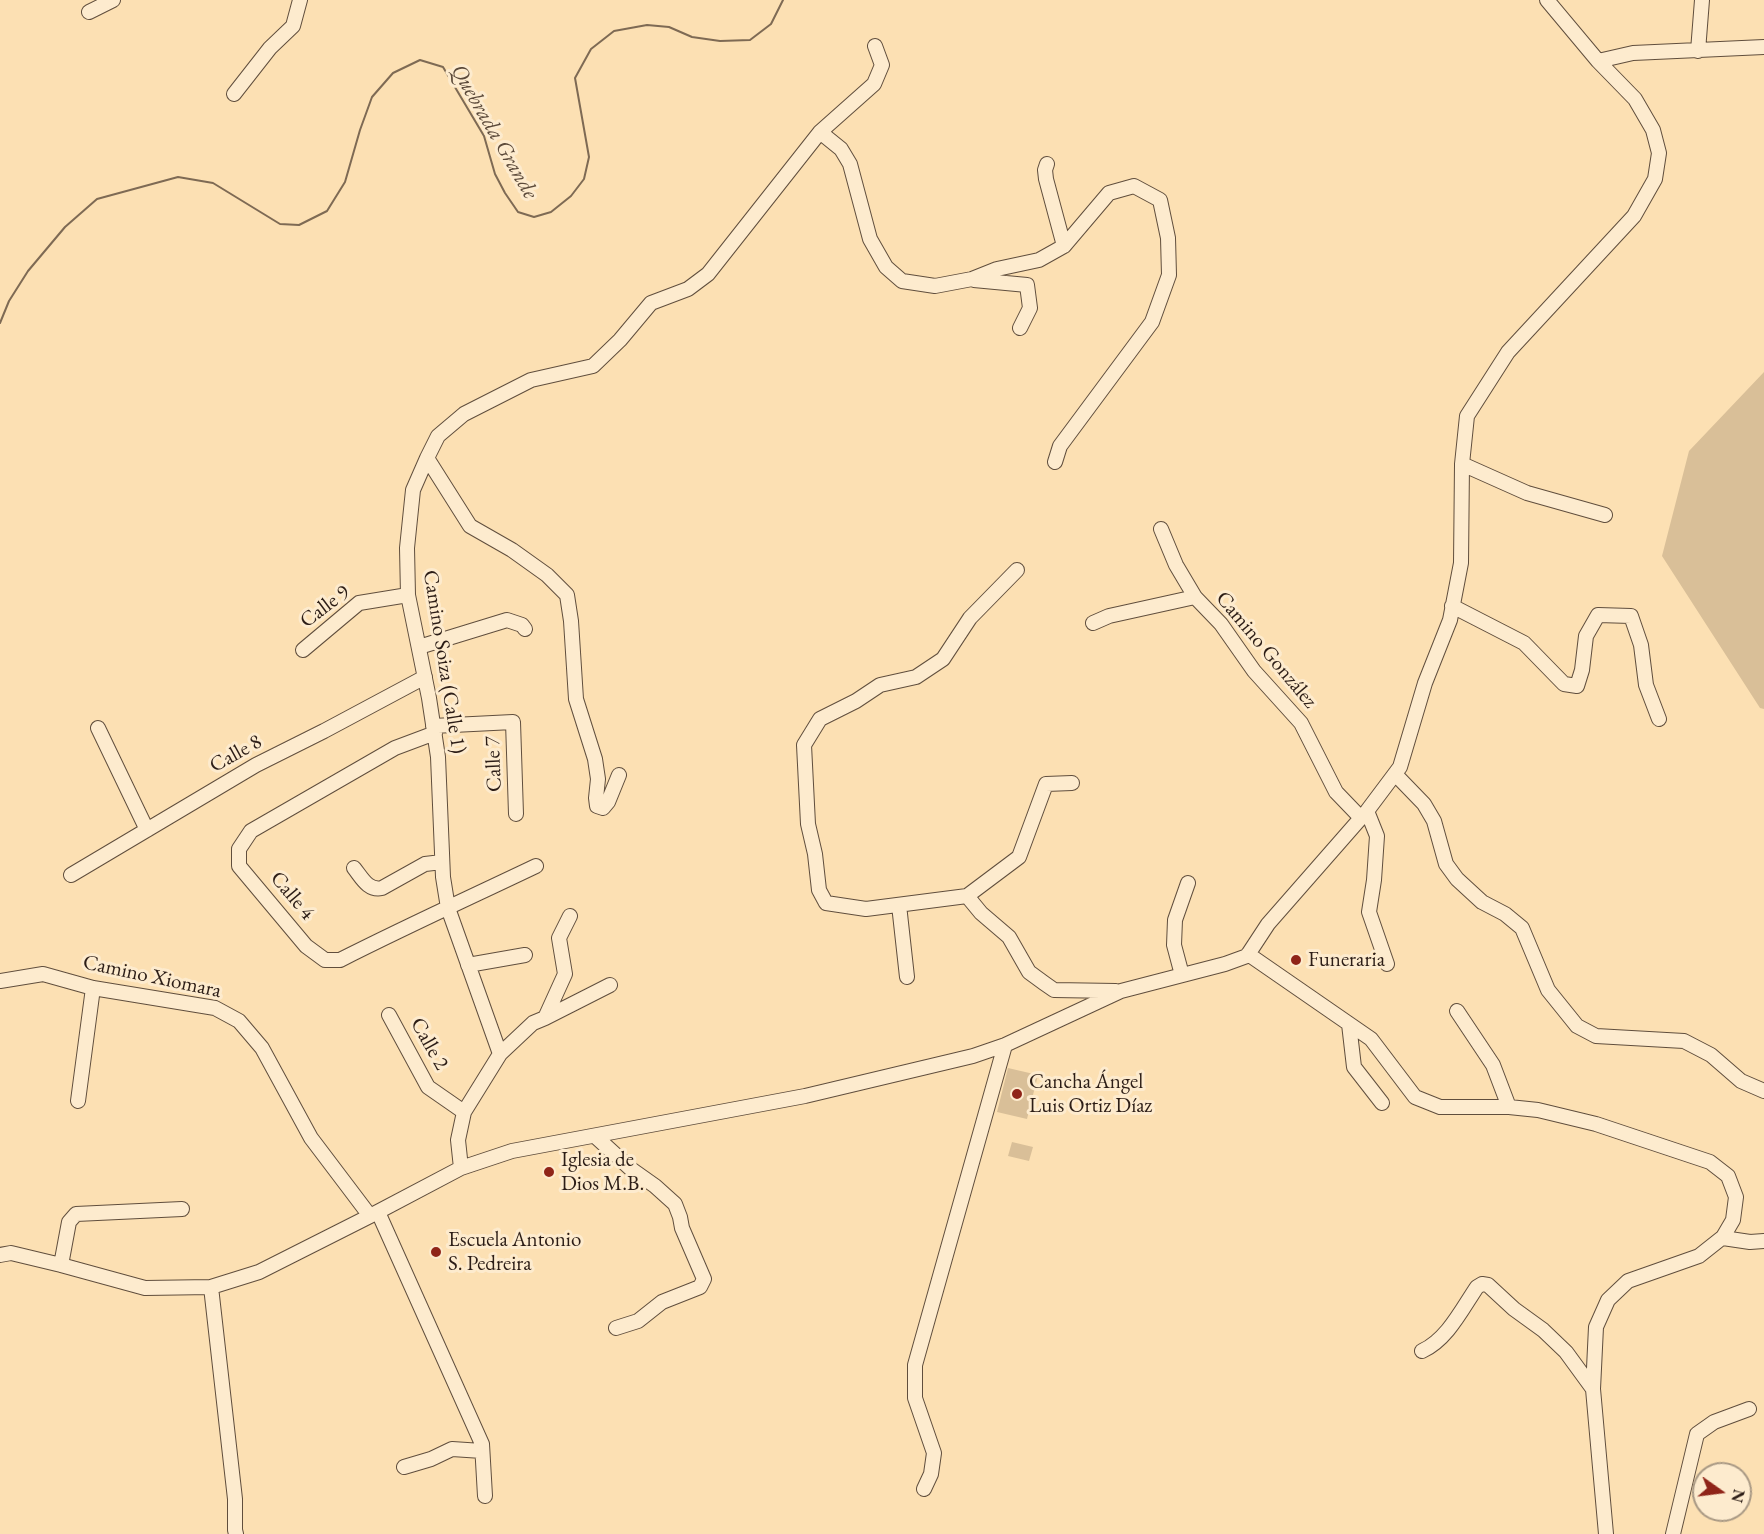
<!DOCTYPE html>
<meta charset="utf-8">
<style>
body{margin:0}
#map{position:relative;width:1764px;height:1534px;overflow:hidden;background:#fce0b3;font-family:"EB Garamond",serif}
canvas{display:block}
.north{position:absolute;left:1692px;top:1462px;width:60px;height:60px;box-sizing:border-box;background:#fdebce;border:2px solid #a99984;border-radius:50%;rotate:104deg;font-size:16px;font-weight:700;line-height:24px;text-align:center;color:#2c1d16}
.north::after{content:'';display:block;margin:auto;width:21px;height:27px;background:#8f2418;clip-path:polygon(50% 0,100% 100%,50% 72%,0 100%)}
</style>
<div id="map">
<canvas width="1764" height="1534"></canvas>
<div class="north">N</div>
</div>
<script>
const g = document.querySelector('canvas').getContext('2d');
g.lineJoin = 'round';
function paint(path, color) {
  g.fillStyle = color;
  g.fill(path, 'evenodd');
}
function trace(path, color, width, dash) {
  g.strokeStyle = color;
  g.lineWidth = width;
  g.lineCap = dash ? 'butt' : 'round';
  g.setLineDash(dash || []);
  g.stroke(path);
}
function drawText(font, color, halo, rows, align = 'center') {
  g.font = font + ' "EB Garamond",serif';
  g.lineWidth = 6;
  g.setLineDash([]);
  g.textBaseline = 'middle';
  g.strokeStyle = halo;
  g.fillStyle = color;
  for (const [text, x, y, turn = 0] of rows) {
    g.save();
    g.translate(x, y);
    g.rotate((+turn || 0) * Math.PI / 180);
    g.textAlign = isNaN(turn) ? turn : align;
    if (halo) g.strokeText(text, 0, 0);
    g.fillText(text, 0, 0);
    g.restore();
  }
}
paint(new Path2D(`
 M 1764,372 L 1764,709 L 1760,708 L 1662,556 L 1689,451 Z
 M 1008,1068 L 1038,1075 L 1027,1119 L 997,1112 Z
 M 1012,1142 L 1033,1147 L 1029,1161 L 1008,1156 Z`), '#d9bf98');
trace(new Path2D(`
 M 0,323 L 9,301 L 28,271 L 65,227 L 97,199 L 178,177 L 213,183 L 280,224 L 299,225 L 327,211 L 345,182 L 360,130 L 372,97 L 393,73 L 420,60 L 443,67 L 484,136 L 495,174 L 505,193 L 518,212 L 534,217 L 551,212 L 571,196 L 584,179 L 589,157 L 575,78 L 591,49 L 614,31 L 647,25 L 669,27 L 692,37 L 720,41 L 750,40 L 771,24 L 783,0`), '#7e6a54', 2);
const minor = new Path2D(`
 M 89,12 L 113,0
 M 1698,51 L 1702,0
 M 1598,61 L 1633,53 L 1764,47
 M 234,94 L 270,48 L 293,26 L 300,0
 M 820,132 L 841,149 L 850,164 L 870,239 L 886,267 L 902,281 L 935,286 L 972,279 L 997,269 L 1039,260 L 1064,246 L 1109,193 L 1134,186 L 1160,200 L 1168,238 L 1169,275 L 1152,322 L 1060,446 L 1055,462
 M 1047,164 L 1045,170 L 1046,179 L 1064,246
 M 974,280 L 1027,285 L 1030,308 L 1020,328
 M 427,458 L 470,526 L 512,550 L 547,575 L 567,595 L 571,621 L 576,699 L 595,759 L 598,779 L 596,798 L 597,806 L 603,808 L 608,802 L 619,775
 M 1462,464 L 1527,493 L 1605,515
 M 1161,529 L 1176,565 L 1195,597
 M 1017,570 L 970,618 L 943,659 L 916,677 L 880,685 L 856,701 L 820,719 L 804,745 L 808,824 L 815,854 L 819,890 L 826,903 L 866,909 L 967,896 L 981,913 L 1009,937 L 1029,972 L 1044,983 L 1054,990 L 1116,991
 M 1452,606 L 1524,643 L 1564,684 L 1577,686 L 1582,670 L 1586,636 L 1598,615 L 1631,616 L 1641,645 L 1646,685 L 1659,719
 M 1093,623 L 1109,616 L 1195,597 L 1221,624 L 1254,671 L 1301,723 L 1336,792 L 1361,818
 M 419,647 L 507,620 L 522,625 L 525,629
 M 303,650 L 359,603 L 408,595
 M 433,726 L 513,722 L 516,814
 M 98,728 L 147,830
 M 435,733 L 395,748 L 251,831 L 239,849 L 239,866 L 306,946 L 325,960 L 340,960 C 405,927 471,897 536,866
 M 1395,774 L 1424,804 L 1434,821 L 1446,864 L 1457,879 L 1482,902 L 1505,914 L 1522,928 L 1548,990 L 1577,1026 L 1596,1036 L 1684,1041 L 1711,1055 L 1741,1081 L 1764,1091
 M 1367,811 L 1377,836 L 1374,880 L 1369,912 L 1387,964
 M 354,868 C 362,878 368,891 382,888 L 425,864 L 442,862
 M 71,875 L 256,765 L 324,731 L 425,677
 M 967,896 L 1019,857 L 1046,784 L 1072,783
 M 899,905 L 907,977
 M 1248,954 L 1371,1039 L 1415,1097 L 1440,1107 L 1509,1107 L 1538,1110 L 1596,1124 L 1710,1162 L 1728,1176 L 1736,1197 L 1733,1220 L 1723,1237 L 1699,1256 L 1628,1281 L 1608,1300 L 1596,1327 L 1593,1389 L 1606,1534
 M 468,965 L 525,955
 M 1182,975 L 1174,945 L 1175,920 L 1188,883
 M 0,981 L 43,974 L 93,988 L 215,1008 L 239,1021 L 262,1048 L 311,1138 L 370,1216
 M 1457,1011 L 1493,1065 L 1509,1107
 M 389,1015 L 428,1087 L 464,1112
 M 545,1018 L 565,974 L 559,938 L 570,916
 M 1349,1024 L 1354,1067 L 1382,1103
 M 500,1054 L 533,1023 L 545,1018 L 610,985
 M 78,1101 L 93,988
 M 595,1136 L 631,1169 L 655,1186 L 675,1204 L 680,1217 L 682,1228 L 704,1279 L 700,1287 L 662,1302 L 638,1321 L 616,1328
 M 461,1168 L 458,1140 L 464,1112 L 500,1054 L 448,908 L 443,877 L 438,757 L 429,698 L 408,595 L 407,548 L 413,490 L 427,458 L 438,436 L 464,414 L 531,380 L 593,366 L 620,340 L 651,303 L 688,289 L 708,274 L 820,132 L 874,84 L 882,65 L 875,46
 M 378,1212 L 482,1444 L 485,1496
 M 1723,1238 L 1750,1242 L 1764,1241
 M 0,1255 L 11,1253 L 61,1265 L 145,1288 L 211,1287 L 259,1272 L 370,1216 L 461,1168 L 512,1151 L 805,1096 L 973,1056 L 1005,1045 L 1121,991 L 1225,964 L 1247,956 L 1268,924 L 1367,811 L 1400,767 L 1425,683 L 1450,620 L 1461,563 L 1462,464 L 1467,416 L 1508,352 L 1634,216 L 1655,179 L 1659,153 L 1653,130 L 1635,99 L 1598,61 L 1547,0
 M 61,1265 L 69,1222 L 76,1214 L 182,1209
 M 211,1287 L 235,1499 L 235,1530 L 236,1534
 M 1422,1351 C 1447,1340 1462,1309 1477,1287 L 1482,1284 L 1488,1285 L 1514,1309 L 1543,1330 L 1566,1352 L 1593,1389
 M 404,1467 L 431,1459 L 452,1449 L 482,1451
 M 924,1489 L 931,1474 L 934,1453 L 915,1398 L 915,1365 L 1005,1045
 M 1673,1534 L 1697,1434 L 1714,1422 L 1749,1409`);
trace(minor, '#604e3d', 16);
trace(minor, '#fdebce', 14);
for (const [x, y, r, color] of [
 [1296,960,6,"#8f2418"],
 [1017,1094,6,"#8f2418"],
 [549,1172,6,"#8f2418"],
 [436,1252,6,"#8f2418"]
]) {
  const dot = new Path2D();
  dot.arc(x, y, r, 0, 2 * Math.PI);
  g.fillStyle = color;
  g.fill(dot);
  trace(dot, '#fdebce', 2);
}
drawText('21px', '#2c1d16', '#fdebce', [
 ["Calle 9",325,607,-37],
 ["Camino González",1266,650,50],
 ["Camino Soiza (Calle 1)",444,662,81],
 ["Calle 8",236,754,-29],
 ["Calle 7",494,764,-92],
 ["Calle 4",292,896,50],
 ["Camino Xiomara",152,977,12],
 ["Calle 2",429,1044,61]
]);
drawText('21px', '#2c1d16', '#fdebce', [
 ["Funeraria",1308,960],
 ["Cancha Ángel",1029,1082],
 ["Luis Ortiz Díaz",1029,1106],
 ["Iglesia de",561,1160],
 ["Dios M.B.",561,1184],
 ["Escuela Antonio",448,1240],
 ["S. Pedreira",448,1264]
], 'left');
drawText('italic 22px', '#5c4a3a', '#fdebce', [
 ["Quebrada Grande",494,132,60]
]);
</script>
